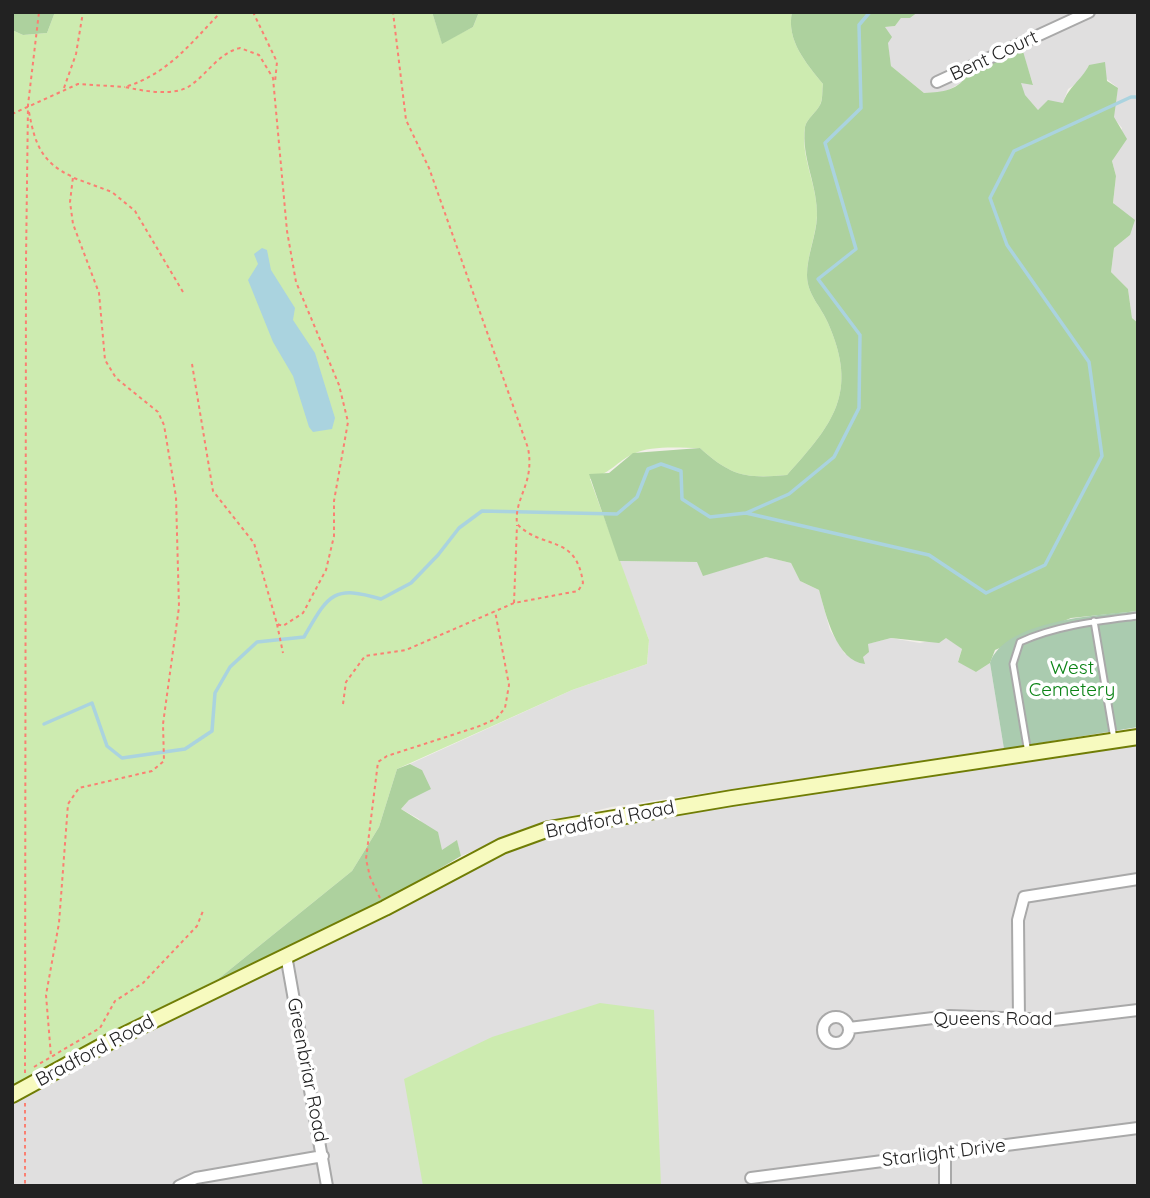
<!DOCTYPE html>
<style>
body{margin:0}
#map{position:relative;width:1150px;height:1198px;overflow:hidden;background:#f2efe9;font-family:Quicksand,sans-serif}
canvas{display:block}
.frame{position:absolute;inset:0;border:14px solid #222;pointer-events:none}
</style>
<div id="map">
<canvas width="1150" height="1198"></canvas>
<div class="frame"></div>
</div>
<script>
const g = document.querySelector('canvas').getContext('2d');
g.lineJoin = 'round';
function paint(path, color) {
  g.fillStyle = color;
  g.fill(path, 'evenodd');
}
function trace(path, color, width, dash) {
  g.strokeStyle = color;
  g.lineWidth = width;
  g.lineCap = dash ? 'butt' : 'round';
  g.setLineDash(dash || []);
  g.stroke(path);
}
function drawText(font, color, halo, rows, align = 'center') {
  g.font = font + ' Quicksand,sans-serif';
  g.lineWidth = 7;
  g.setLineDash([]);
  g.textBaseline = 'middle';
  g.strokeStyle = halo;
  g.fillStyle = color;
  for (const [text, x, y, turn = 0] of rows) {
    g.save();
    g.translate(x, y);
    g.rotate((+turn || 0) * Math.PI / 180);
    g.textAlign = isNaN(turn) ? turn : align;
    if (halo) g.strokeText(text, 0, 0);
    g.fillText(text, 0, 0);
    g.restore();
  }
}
paint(new Path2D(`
 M 918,12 L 1138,12 L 1138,323 L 1132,318 L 1128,289 L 1111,272 L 1114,248 L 1130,235 L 1113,203 L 1116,176 L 1112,161 L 1122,128 L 1113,117 L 1118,88 L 1089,65 L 1081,81 L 1068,89 L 1063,103 L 1038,110 L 1024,95 L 1020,82 L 1033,84 L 1021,48 L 945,92 L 924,93 L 891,66 L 885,27 L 895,26 L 901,18 L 910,18 Z
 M 766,557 L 791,563 L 800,581 L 819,590 L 830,630 L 845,654 L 863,657 L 867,644 L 891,638 L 920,643 L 946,637 L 962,649 L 958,661 L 976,672 L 990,663 L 1004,749 L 611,807 L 528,828 L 461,856 L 457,841 L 442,851 L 419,819 L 401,809 L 409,800 L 422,770 L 410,764 L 572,690 L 647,664 L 649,640 L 619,561 L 698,562 L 704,575 Z
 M 1138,743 L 1138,1186 L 12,1186 L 12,1100 L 410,900 L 500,851 L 574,829 Z`), '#e0dfdf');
paint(new Path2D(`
 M 55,12 L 432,12 L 442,43 L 473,27 L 479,12 L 792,12 C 786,40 806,63 823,84 C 822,90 823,99 820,105 C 816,113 807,118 805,127 C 800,158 818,185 817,216 C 816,236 807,255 807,275 C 807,295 821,306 828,323 C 859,393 833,424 787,475 C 746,479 731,476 700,448 C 680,448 651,445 633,454 C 616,462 613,472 590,479 L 649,640 L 647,664 L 572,690 L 397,769 L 379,827 L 352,871 L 217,980 L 110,1032 L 12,1087 L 12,30 L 23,35 L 47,33 Z
 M 600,1003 L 654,1010 L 661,1186 L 423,1186 L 404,1079 L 492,1037 Z`), '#cdebb0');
paint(new Path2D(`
 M 12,12 L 55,12 L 47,33 L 23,35 L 12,30 Z
 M 432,12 L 479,12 L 473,27 L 442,44 Z
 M 792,12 L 918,12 L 910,18 L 901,18 L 895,26 L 885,27 L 892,37 L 888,43 L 891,66 L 924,93 C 942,92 960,91 968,72 L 1022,48 L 1033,85 L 1021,83 L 1025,95 L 1038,110 L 1048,100 L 1063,103 C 1069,86 1081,81 1089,65 L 1105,62 L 1107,81 L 1118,88 L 1114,117 L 1127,139 L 1112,161 L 1116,176 L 1113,203 L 1135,220 L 1130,235 L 1114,248 L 1111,272 L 1128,289 L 1132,318 L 1138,323 L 1138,611 L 1071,618 L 995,650 L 990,663 L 976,672 L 958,662 L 962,649 L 946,638 L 939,643 L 891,638 L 868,644 L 869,652 L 863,657 L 865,664 C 836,661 826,615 819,590 L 800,581 L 791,563 L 766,557 L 703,576 L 697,562 L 619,561 L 589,474 L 609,473 L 633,453 L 700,448 C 731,476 746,479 787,475 C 833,424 859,393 828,323 C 821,306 807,295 807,275 C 807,256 816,236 817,217 C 818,185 801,158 805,127 C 807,118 816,113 820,105 C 823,100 822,90 823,84 C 806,63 786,40 792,12 Z
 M 410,764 L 422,770 L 431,789 L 409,800 L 401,809 L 438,832 L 442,850 L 457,840 L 461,856 C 383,902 303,950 217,980 L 352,871 L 379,827 L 397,769 Z`), '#add19e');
paint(new Path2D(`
 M 1138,611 L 1138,727 L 1004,749 L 990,663 C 1005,620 1098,615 1138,611 Z`), '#aacbaf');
paint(new Path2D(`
 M 262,248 L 267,250 L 271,270 L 295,308 L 293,320 L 315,353 L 335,418 L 332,429 L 313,432 L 309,427 L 293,376 L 273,342 L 248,280 L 258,264 L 254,254 Z`), '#aad3df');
trace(new Path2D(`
 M 746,513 L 929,555 L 986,593 L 1045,565 L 1102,456 L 1089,362 L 1007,245 L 990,198 L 1014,151 L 1131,97 L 1138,97
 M 44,724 L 92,703 L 107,746 L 122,758 L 185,749 L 212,731 L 215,693 L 230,667 L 257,642 L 304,637 C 328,596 332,584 381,599 L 411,583 L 438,555 L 459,528 L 482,511 L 617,514 L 637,497 L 648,469 L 661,464 L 681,471 L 682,499 L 710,517 L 746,513 L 789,494 L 834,457 L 859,408 L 860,335 L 818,279 L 856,249 L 825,143 L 861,108 L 859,25 L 870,12`), '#aad3df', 3.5);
const lane = new Path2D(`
 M 1094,621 L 1114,739
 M 1028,753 L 1013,664 L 1020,642 C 1057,625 1099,621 1138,616`);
const street = new Path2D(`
 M 937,82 L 1089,12
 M 286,955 L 327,1186
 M823 1030a13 13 0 1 1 26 0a13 13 0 1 1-26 0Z
 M 1019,1020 L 1018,920 L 1024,897 L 1138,879
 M 849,1028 L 950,1016 L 1054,1020 L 1138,1010
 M 751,1178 L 1138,1128
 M 179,1186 L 196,1178 L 323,1156
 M 945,1186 L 945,1153`);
const secondary = new Path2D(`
 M 12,1095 L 111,1041 L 385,908 L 502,846 L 549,829 L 732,798 L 1138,737`);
trace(lane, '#a9a9a9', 9);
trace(street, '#a9a9a9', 14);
trace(secondary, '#707d05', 18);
trace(new Path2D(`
 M 253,12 L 277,62 L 275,82
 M 64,88 L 76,54 L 83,12
 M 29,112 C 35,145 42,163 73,177 L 70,202 L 73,224 L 99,293 L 105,360 L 116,378 L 158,412 L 164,425 L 176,497 L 179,607 L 163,724 L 164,761 L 152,771 L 79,788 L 68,804 L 59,923 L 46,995 L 51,1056
 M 12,114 L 78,84 L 125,87
 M 74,178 L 112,192 L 135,211 L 183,292
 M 192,364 L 213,491 L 254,543 L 277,624 L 283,626 L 303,613 L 326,570 L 334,536 L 334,501 L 348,422 L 339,385 L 296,282 L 287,231 L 273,78 L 259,55 L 240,48 C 219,53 208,73 191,85 C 176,97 143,91 125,87 C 168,74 191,43 221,12
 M 514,603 L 517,525
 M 277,624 L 283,653
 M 343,704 L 346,682 L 365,656 L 406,650 L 514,603 L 578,591 L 583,583 C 576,533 544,551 517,524 C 514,497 535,484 528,448 L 429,168 L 406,120 L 393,12
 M 380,898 L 370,877 L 366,859 L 378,762 L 387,756 L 477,727 L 496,719 L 505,708 L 509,685 L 495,611
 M 34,1067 L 100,1028 L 115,1001 L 143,983 L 197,926 L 203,911
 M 25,1073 L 26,260 L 28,105 L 39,12
 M 25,1103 L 25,1186`), '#fa8072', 2, [3.5, 3.5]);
trace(lane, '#fff', 5);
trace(street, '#fff', 10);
trace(secondary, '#f7fabf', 14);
drawText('19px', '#222', '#fff', [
 ["Bent Court",994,56,-25],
 ["Bradford Road",610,820,-11],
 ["Queens Road",993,1019],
 ["Bradford Road",95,1051,-28],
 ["Greenbriar Road",307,1070,79],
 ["Starlight Drive",944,1153,-7]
]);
drawText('19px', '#0c8416', '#fff', [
 ["West",1072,668],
 ["Cemetery",1072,690]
]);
</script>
